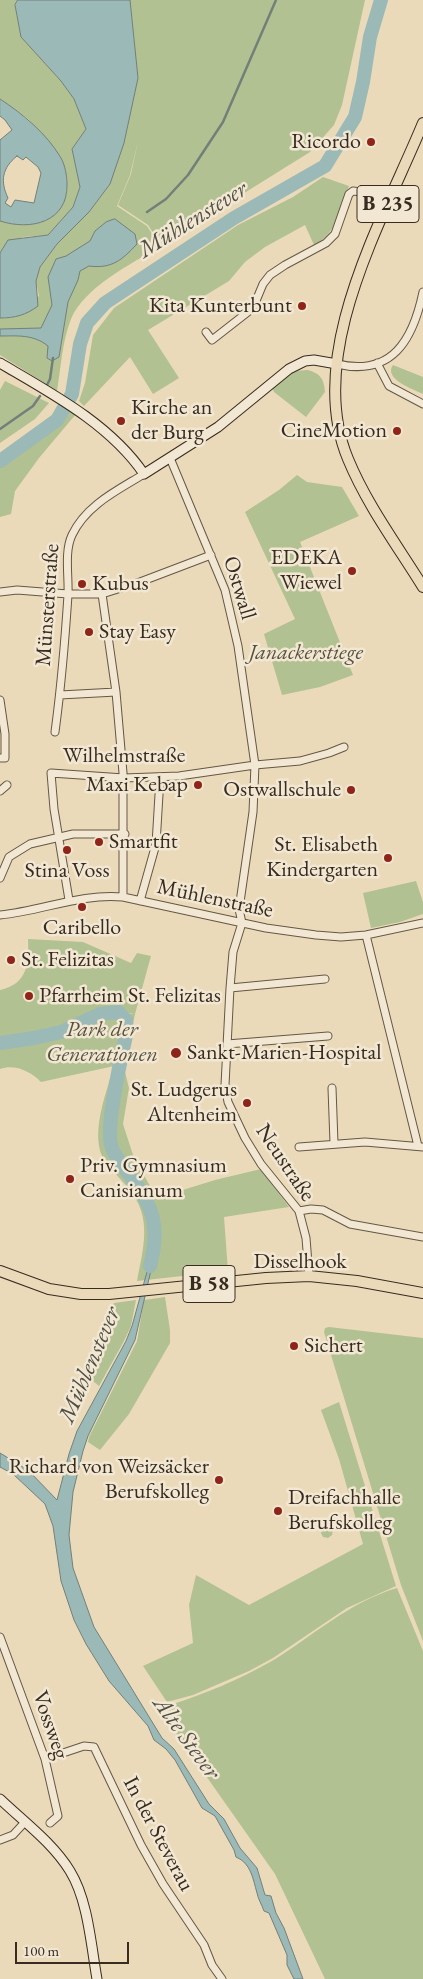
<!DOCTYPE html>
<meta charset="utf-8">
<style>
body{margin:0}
#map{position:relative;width:423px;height:1979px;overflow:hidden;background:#eadab9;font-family:"EB Garamond",serif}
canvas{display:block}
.scale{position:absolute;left:15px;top:1942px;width:114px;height:22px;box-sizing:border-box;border:2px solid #382b1f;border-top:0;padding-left:6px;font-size:15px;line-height:18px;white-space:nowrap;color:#382b1f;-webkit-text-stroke:4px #f1e7d2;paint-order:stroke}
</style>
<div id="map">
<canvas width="423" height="1979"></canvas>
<div class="scale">100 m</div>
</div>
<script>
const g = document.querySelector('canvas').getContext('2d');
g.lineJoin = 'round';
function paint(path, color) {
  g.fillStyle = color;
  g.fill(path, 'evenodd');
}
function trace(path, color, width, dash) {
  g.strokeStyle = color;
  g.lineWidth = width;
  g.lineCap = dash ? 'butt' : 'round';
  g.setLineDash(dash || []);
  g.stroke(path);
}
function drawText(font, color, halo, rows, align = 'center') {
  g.font = font + ' "EB Garamond",serif';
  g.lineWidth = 5;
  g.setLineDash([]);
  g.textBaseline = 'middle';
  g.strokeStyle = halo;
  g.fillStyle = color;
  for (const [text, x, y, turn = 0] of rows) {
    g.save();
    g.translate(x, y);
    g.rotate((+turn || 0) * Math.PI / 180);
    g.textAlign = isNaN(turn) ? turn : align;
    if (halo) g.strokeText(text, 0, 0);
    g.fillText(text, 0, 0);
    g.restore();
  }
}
paint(new Path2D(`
 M 0,0 L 18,0 L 15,5 L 21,37 L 61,81 L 74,99 L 86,129 L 72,149 L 80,187 L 73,207 L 48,235 L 23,237 L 0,253 L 0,221 L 11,224 L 67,194 L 67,179 L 61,158 L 28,119 L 0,99 Z
 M 130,0 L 365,0 L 342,105 L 334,125 L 310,152 L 161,245 L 148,225 L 118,205 L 131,174 L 138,141 L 130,175 L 117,206 L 147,226 L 160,246 C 132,264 84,287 71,319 C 62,342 61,367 57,391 L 0,355 L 0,318 L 11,318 L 39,296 L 36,281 L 40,267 L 57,244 L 89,212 L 110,184 Z
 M 323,177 L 349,186 C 341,208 337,234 314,245 L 305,225 L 265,247 L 245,262 L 229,281 L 148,330 L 179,378 L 153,394 L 130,357 L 84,406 L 79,401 L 85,383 L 93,335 L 114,308 L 238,225 L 293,197 Z
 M 393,365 L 423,377 L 423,394 C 413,389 383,379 393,365 Z
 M 308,370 C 321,374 324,379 325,392 L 306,417 L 274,392 L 272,388 L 294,371 Z
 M 5,381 L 49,403 L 35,419 L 0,443 L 0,390 Z
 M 70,409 L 76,414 L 39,458 L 15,491 L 11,514 L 0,517 L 0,466 L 61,423 Z
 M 297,475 L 307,482 L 342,487 L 359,516 L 300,542 L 353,675 L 320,687 L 282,695 L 264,634 L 295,619 L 245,512 L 279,490 Z
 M 416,881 L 423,902 L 423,914 L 400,922 L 371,928 L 363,893 Z
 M 28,939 L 83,942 L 131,963 L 137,953 L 151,956 L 135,1014 L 118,1011 L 99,1012 L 60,1030 L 32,1037 L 0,1040 L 0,990 C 28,984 29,963 28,939 Z
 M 118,1013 L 135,1014 L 124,1068 L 129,1088 L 123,1124 L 134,1158 L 157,1198 L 215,1180 L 261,1169 L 289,1207 L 224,1217 L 228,1271 L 137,1281 C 143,1249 153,1218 129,1189 C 122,1180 107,1166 102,1156 C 91,1130 107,1091 114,1066 L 41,1082 C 30,1071 15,1064 0,1069 L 0,1044 L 34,1040 L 62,1033 L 100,1016 Z
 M 165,1297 L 170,1330 L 170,1343 L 129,1414 L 100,1450 L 88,1442 L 89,1437 L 137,1341 L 144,1300 Z
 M 136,1300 L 131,1326 L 124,1341 L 99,1386 L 87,1376 L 104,1350 C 97,1338 108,1314 114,1303 Z
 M 329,1327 L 423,1338 L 423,1641 L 401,1585 L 324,1332 L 325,1328 Z
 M 339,1402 L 396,1586 L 347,1608 L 273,1658 L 249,1671 L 193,1695 L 167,1702 L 143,1666 L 193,1643 L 189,1605 L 196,1575 L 249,1605 L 363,1544 L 339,1459 L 321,1410 Z
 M 323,1520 L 329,1520 L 327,1526 L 333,1530 L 332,1535 L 328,1538 L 323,1537 L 321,1533 L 322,1527 L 318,1523 Z
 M 397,1588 L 423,1651 L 423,1979 L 325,1979 L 275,1874 L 166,1719 L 170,1705 C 205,1694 240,1679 272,1661 C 313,1636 349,1602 397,1588 Z`), '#b2c192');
const water = new Path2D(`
 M 18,0 L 130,0 L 138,78 L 124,143 L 110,184 L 89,212 L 57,244 L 40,267 L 36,281 L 38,306 C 26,315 15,318 0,318 L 0,253 L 8,240 L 48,235 L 73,207 L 80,187 L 72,149 L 86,129 L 74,99 L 61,81 L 21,37 L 15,5 Z
 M 0,99 C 23,114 47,134 61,158 C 65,165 67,176 67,184 C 68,222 31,231 0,221 L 0,140 L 12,130 L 5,120 L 0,116 ZM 17,156 L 23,160 L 26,157 L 38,167 L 41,173 L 34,203 L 15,200 L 11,207 L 5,203 L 8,198 C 0,181 2,168 17,156 Z
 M 115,219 L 135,234 L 137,244 C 122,260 112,269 89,266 L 80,271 L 78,280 L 68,302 L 59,357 L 52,361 L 47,358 L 48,346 C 33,334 17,336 0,336 L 0,329 L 41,328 L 52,305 L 48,277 L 56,259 L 66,256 L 90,241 L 95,231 L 106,222 Z
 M 154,1248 L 156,1248 L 135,1340 L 88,1436 L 83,1451 L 73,1492 L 69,1535 L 73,1568 L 94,1627 L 162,1738 L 174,1749 L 209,1804 L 224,1819 L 240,1848 L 257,1868 L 265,1895 L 271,1896 L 276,1913 L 284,1928 L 303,1979 L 294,1979 L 287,1965 L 287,1955 L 269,1913 L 264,1911 C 262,1905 258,1899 257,1893 C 253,1879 251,1863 236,1857 L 234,1850 L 215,1816 L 202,1808 L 175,1760 L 166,1749 L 154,1740 L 148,1726 L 109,1681 L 86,1644 L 74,1620 L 61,1581 L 53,1526 L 45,1504 L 13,1474 L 0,1467 L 0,1453 L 28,1470 L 57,1500 L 69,1454 L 77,1431 L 126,1341 L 132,1326 Z`);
paint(water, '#9ab9b7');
trace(water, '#73807a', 1);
trace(new Path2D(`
 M 147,212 L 166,199 L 188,175 L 223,122 L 276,0
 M 47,385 L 50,379 L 53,358
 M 0,429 L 33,406 L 40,396`), '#73807a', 2.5);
trace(new Path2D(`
 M 0,461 L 57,420 L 72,394 L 80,344 L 87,323 L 105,303 L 234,218 L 325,166 L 355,117 L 363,82 L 370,37 L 381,0
 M 0,1043 L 34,1038 L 61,1032 L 100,1014 L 118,1012 L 126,1020 L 127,1031 C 122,1055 104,1128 112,1148 C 115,1158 125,1168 131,1177 C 154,1207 160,1228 150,1266`), '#9ab9b7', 14);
const street = new Path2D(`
 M 206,332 L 212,340 L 253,308 L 263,284 L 270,275 L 285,265 L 326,243 L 335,234 L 349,194 L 353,191 L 361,192 L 389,203
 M 377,363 L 389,386 L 423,404
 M 337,364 C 392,377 413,340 423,292
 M 170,458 L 225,590 L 238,646 L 255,765 L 253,812 L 239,909 L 242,923
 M 0,592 L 17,590 L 68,594 L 102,594 L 140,582 L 211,555
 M 102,594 L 116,692 L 123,773 L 123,897
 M 60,695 L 116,692
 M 0,700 L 5,734 L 5,758 L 0,758
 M 55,732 C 61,687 65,641 68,595 C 69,577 64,552 72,535 C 86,505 118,490 144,474
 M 0,791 L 7,785
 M 0,878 L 9,857 L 30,844 L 73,834 L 125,834
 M 69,900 L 54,809 L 51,773 L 124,778 L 179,776 L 255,765 L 300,761 L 329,753 L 344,747
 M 140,901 L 156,844 L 160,778
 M 0,915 C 42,911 81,893 123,897 L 266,928 L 316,935 L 341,937 L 366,935 L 423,923
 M 242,923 L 233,952 L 230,988 L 225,1085 L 228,1102 L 245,1138 L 261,1164 L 299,1211 L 306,1238 L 309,1276
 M 366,935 L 418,1146
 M 230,988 L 325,979
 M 227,1044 L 328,1036
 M 332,1088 L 334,1143
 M 299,1147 L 365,1142 L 423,1147
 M 299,1211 L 311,1209 L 323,1210 L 350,1224 L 423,1237
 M 0,1637 L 45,1759 L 58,1816 L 50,1823
 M 45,1759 L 84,1746 L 94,1747 L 141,1845 L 163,1884 L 204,1945 L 212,1965 L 222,1979
 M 0,1840 L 13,1835 L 25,1822`);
const secondary = new Path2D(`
 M 0,363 C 51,393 110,424 144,474 L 218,427 L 289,369 L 305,361 L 314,360 L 337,364
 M 0,1799 C 23,1821 53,1843 70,1871 C 88,1900 91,1945 97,1979`);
const primary = new Path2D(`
 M 423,123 C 383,220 304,354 348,459 C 367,505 397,545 423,587
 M 0,1271 L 49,1289 L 81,1294 L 109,1294 L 266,1278 L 309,1276 L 357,1281 L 423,1293`);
trace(street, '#645746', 9);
trace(secondary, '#382b1f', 11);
trace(primary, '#382b1f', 12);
trace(street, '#f1e7d2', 7);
trace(secondary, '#f1e7d2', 9);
trace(primary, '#eadab9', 10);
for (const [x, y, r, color] of [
 [371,142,5,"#8f2418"],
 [302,306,5,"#8f2418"],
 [121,421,5,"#8f2418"],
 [397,431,5,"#8f2418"],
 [352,571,5,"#8f2418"],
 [82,584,5,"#8f2418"],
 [89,632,5,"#8f2418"],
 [198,785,5,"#8f2418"],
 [351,790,5,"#8f2418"],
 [99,842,5,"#8f2418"],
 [67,850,5,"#8f2418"],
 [388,858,5,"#8f2418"],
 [82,907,5,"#8f2418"],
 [11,960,5,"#8f2418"],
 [29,996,5,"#8f2418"],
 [176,1053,6,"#8f2418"],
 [247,1103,5,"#8f2418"],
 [70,1179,5,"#8f2418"],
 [294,1346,5,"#8f2418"],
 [219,1480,5,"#8f2418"],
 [278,1511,5,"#8f2418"]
]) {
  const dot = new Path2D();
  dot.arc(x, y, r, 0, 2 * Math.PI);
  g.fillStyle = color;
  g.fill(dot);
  trace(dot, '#f1e7d2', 2);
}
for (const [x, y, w] of [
 [388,204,62],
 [209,1284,52]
]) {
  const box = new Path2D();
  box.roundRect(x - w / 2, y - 18.5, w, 37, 4);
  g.fillStyle = '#f1e7d2';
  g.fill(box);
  trace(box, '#382b1f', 1);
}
drawText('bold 21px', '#382b1f', null, [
 ["B 235",388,204],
 ["B 58",209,1284]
]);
drawText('22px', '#382b1f', '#f1e7d2', [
 ["Ricordo",361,142,"right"],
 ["Kita Kunterbunt",292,306,"right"],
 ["Kirche an",131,408],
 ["der Burg",131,433],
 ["CineMotion",387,431,"right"],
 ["EDEKA",342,558,"right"],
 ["Wiewel",342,583,"right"],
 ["Kubus",92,584],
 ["Stay Easy",99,632],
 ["Maxi Kebap",188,785,"right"],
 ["Ostwallschule",341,790,"right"],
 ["Smartfit",109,842],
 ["St. Elisabeth",378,845,"right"],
 ["Kindergarten",378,870,"right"],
 ["Stina Voss",67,871,"center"],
 ["Caribello",82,928,"center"],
 ["St. Felizitas",21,960],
 ["Pfarrheim St. Felizitas",39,996],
 ["Sankt-Marien-Hospital",187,1053],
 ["St. Ludgerus",237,1090,"right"],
 ["Altenheim",237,1115,"right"],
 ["Priv. Gymnasium",80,1166],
 ["Canisianum",80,1191],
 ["Sichert",304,1346],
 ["Richard von Weizsäcker",209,1467,"right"],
 ["Berufskolleg",209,1492,"right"],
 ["Dreifachhalle",288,1498],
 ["Berufskolleg",288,1523]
], 'left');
drawText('22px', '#382b1f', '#f1e7d2', [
 ["Ostwall",239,588,73],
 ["Münsterstraße",48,605,-86],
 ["Wilhelmstraße",124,756],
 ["Mühlenstraße",215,899,12],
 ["Neustraße",285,1163,56],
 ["Disselhook",300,1262],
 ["Vossweg",50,1725,71],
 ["In der Steverau",158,1834,62]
]);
drawText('italic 22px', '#56503c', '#f1e7d2', [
 ["Janackerstiege",306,653],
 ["Park der",102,1030],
 ["Generationen",102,1055]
]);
drawText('italic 24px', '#504e45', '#f1e7d2', [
 ["Mühlenstever",193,220,-32],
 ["Mühlenstever",90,1365,-67],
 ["Alte Stever",186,1738,54]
]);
</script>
